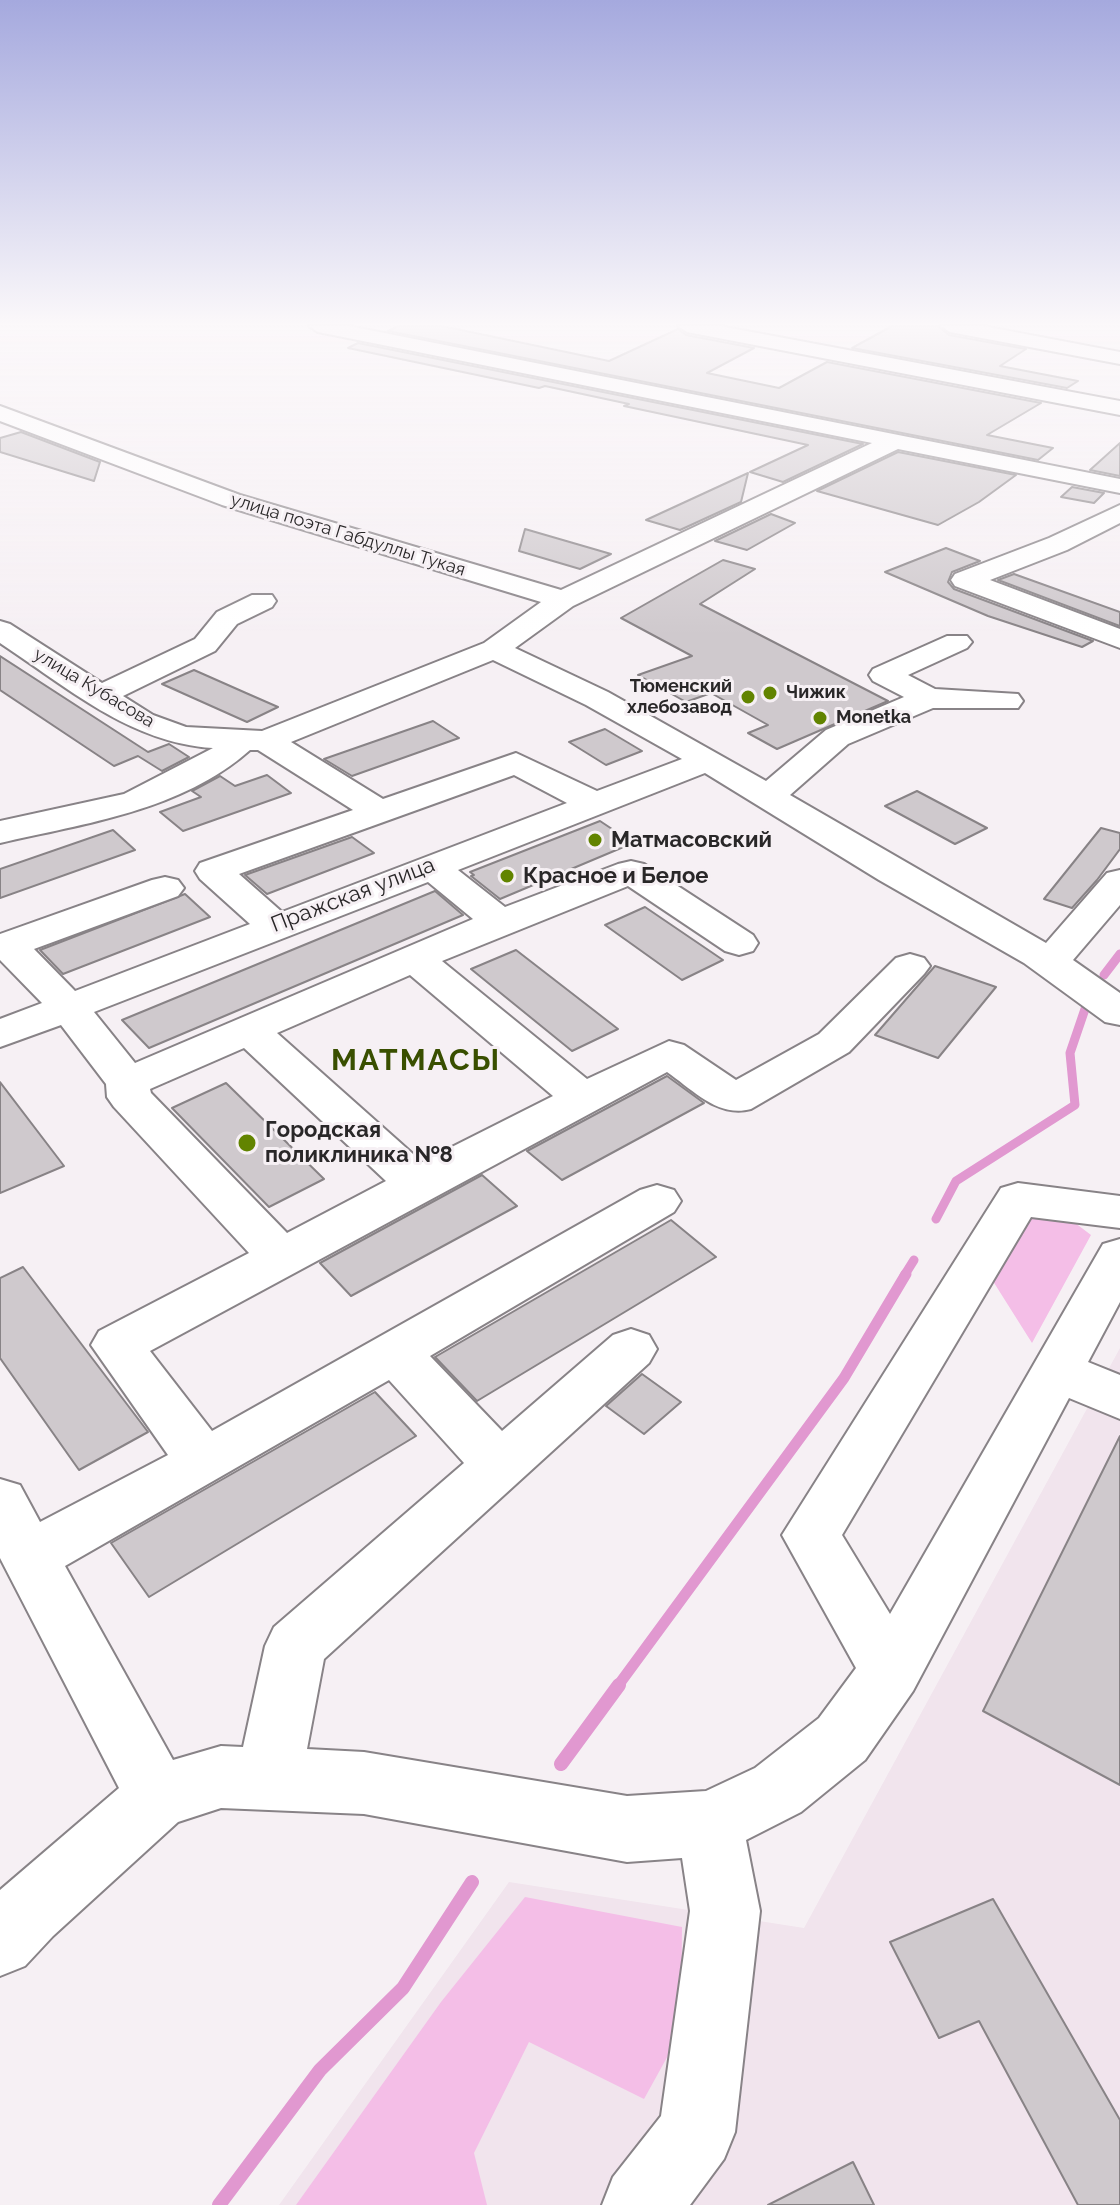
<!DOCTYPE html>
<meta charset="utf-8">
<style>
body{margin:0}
canvas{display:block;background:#f6f0f4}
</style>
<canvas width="1120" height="2205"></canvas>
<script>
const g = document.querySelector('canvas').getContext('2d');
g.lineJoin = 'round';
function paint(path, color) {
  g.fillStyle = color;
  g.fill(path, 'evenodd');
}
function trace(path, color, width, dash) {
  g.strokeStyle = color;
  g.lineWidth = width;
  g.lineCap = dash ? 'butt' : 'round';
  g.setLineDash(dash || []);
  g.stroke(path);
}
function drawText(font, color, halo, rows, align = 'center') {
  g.font = font + ' Raleway,sans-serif';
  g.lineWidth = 6;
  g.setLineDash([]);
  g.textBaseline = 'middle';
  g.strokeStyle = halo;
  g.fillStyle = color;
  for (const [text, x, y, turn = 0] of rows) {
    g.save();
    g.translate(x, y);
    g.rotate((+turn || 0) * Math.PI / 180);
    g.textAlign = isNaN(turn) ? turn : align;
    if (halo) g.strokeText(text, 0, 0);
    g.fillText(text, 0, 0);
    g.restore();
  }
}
paint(new Path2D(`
 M 1120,1348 L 1120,2205 L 279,2205 L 509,1882 L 804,1928 Z`), '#f1e4ed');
paint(new Path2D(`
 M 1026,1213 L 1066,1216 L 1091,1235 L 1032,1343 L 991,1278 Z
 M 525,1897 L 682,1927 L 681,2032 L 644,2099 L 529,2042 L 474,2153 L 487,2205 L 296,2205 L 441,2002 Z`), '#f4bee7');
trace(new Path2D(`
 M 1104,975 L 1120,954
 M 936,1219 L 956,1181 L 1075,1105 L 1070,1053 L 1085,1009
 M 904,1276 L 914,1260`), '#e198d0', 9);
trace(new Path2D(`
 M 617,1687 L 844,1378 L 906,1274`), '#e198d0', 11);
trace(new Path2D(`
 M 561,1764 L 619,1685
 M 219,2205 L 320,2070 L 403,1988 L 472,1882`), '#e198d0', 14);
const building = new Path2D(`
 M 398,326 L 442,326 L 609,361 L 678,329 L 686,335 L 754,348 L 707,373 L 779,388 L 827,362 L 1041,403 L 987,435 L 1053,448 L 1038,460 L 388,331 Z
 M 892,326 L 938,326 L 949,335 L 1026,349 L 1000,366 L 1078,381 L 1067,388 L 852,348 Z
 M 358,343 L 863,444 L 783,482 L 750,472 L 808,445 L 624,406 L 629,404 L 545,386 L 539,388 L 348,348 Z
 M 21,432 L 100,462 L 94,481 L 0,452 L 0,438 Z
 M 1120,443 L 1120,476 L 1090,470 Z
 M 898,452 L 1016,475 L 979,502 L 938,525 L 817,491 Z
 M 748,473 L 741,502 L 680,530 L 646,520 Z
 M 1072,487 L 1104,493 L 1094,503 L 1061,497 Z
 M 771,514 L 795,523 L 747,550 L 715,541 Z
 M 525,529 L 611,554 L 580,569 L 519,551 Z
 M 946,548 L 980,561 L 952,572 L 948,582 L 954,589 L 1093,641 L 1082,647 L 988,616 L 885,572 Z
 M 723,560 L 755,569 L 700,604 L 888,701 L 777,749 L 748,733 L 768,725 L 711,693 L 686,702 L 638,675 L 692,656 L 621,618 Z
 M 1014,574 L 1120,612 L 1120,626 L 998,580 Z
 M 0,656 L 148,752 L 169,744 L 189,757 L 162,771 L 138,756 L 114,766 L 0,690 Z
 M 194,670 L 246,693 L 278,707 L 247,722 L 162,684 Z
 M 433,721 L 459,738 L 352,776 L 324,759 Z
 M 605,729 L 642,751 L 606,765 L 569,742 Z
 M 267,775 L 291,793 L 183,831 L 160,812 L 201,797 L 192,791 L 220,776 L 235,786 Z
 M 917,791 L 987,828 L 955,844 L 885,806 Z
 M 600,821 L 633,843 L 500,899 L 471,876 L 474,875 L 470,872 Z
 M 1101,828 L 1120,833 L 1120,849 L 1097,880 L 1072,908 L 1044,899 Z
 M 113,830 L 135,850 L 0,898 L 0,869 Z
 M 352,837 L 374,853 L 267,894 L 245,875 Z
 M 435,891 L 463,915 L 149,1048 L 122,1020 Z
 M 185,894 L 210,917 L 63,974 L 40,950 Z
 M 645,907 L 723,960 L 682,980 L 605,925 Z
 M 516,950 L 618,1029 L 572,1051 L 471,969 Z
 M 935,966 L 996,987 L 938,1058 L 875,1035 Z
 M 667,1076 L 704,1103 L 562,1180 L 527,1151 Z
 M 0,1082 L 64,1166 L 0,1193 Z
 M 226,1083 L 324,1179 L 269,1207 L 172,1108 Z
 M 482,1175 L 517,1206 L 351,1296 L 320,1263 Z
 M 671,1220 L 716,1257 L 477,1401 L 435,1357 Z
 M 23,1267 L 148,1432 L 79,1470 L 0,1358 L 0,1278 Z
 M 642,1374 L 681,1402 L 644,1434 L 606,1406 Z
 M 375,1392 L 416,1436 L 149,1597 L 111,1543 Z
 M 1120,1436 L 1120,1785 L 983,1711 Z
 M 993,1899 L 1120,2120 L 1120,2205 L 1078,2205 L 979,2021 L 939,2038 L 890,1942 Z
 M 853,2162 L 874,2205 L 768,2205 Z`);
paint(building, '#cfc9cd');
trace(building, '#888386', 2);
const minor = new Path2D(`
 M 309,326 L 349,326 L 1120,479 L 1120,493 L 898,449 L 573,606 L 515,648 L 608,692 L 766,781 L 826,730 L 904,697 L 873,681 L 869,675 L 873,669 L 947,636 L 967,636 L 972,642 L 967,648 L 908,675 L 935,689 L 1018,694 L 1023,701 L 1018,708 L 933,708 L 848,744 L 790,795 L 1046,943 L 1107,873 L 1120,870 L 1120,905 L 1073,960 L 1120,993 L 1120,1025 L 1105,1022 L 1024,963 L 879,880 L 705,773 L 458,870 L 505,907 L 618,864 L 631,861 L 644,864 L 753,935 L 758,943 L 753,951 L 739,955 L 725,951 L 628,886 L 442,961 L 587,1079 L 669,1041 L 684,1045 L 736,1080 L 819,1034 L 896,958 L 910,954 L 924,958 L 930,966 L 924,974 L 849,1052 L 751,1109 C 718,1118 693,1090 667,1072 L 150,1351 L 212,1431 L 640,1190 L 657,1185 L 674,1190 L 681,1201 L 674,1212 L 430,1356 L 502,1431 L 613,1335 L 631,1329 L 649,1335 L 657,1349 L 649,1363 L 324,1659 L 307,1749 L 364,1752 L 627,1796 L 706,1791 L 755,1768 L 819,1718 L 856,1668 L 782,1535 L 1001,1188 L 1018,1183 L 1120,1196 L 1120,1228 L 1031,1217 L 842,1535 L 890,1614 L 1103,1244 L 1120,1239 L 1120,1302 L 1088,1362 L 1120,1375 L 1120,1419 L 1069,1398 L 913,1691 L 865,1760 L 801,1812 L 746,1840 L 760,1911 L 735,2132 L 724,2159 L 690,2205 L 602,2205 L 613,2177 L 661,2116 L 690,1911 L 682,1858 L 627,1862 L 364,1814 L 221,1808 L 178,1822 L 53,1936 L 25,1966 L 0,1976 L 0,1890 L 119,1788 L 0,1558 L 0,1479 L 20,1485 L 40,1522 L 168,1455 L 91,1345 L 99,1331 L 249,1253 L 114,1107 L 107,1097 L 106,1084 L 61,1025 L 0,1047 L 0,1019 L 42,1003 L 0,960 L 0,934 L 152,880 L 165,877 L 178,880 L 184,888 L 178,896 L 34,949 L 75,991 L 250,924 L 200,879 L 195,871 L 200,863 L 353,810 L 258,750 L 250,750 C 181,811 86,823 0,843 L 0,821 L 124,794 L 213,748 C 130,743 67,687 0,643 L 0,621 L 10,624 L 102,683 L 195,639 L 217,612 L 252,595 L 272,595 L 276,601 L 272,607 L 237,624 L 215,651 L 123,696 L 153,715 L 186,727 L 262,731 L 484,643 L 541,602 L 222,505 L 0,421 L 0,406 L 240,495 L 561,590 L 872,443 L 318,332 ZM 493,660 L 586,705 L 682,759 L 597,791 L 516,753 L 383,799 L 291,742 ZM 514,775 L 567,803 L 282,912 L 239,874 ZM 428,882 L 473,919 L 135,1063 L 94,1012 ZM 410,975 L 553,1096 L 422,1162 L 277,1033 ZM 244,1048 L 386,1181 L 287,1233 L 151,1093 L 150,1089 ZM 389,1380 L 464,1463 L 274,1627 L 265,1646 L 243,1747 L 221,1746 L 173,1760 L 65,1566 Z
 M 678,326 L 720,326 L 1120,401 L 1120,415 L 687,332 Z
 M 941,326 L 983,326 L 1120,352 L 1120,364 L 950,332 Z
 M 1120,505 L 1120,523 L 1067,550 L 990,580 L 1120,629 L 1120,648 L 955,586 L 951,580 L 955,574 L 1049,538 Z`);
trace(minor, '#888387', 4);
paint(minor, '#fff');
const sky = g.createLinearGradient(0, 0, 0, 635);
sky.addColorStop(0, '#a5a9de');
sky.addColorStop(0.51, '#fbf8fa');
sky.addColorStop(1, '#fbf8fa00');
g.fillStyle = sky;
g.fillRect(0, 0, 1120, 635);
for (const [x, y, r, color] of [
 [770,693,8,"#628400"],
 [748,697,8,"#628400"],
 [820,718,8,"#628400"],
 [595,840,8,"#628400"],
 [507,876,8,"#628400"],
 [247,1143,10,"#628400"]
]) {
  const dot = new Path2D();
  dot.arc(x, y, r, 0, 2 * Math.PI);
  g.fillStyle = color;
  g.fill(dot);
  trace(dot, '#f6f0f4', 3);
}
drawText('18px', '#292728', '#f6f0f4', [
 ["улица поэта Габдуллы Тукая",348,535,17],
 ["улица Кубасова",94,688,31]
]);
drawText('bold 18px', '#292728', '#f6f0f4', [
 ["Тюменский",732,687,"right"],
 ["хлебозавод",732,708,"right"],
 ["Чижик",786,693],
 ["Monetka",836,718]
], 'left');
drawText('bold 22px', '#292728', '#f6f0f4', [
 ["Матмасовский",611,840],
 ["Красное и Белое",523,876],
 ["Городская",265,1130],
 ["поликлиника №8",265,1155]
], 'left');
drawText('22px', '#292728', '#f6f0f4', [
 ["Пражская улица",353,895,-21]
]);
g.letterSpacing = '2px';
drawText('bold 30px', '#394f00', '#f6f0f4', [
 ["МАТМАСЫ",416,1061]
]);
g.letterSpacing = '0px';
</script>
